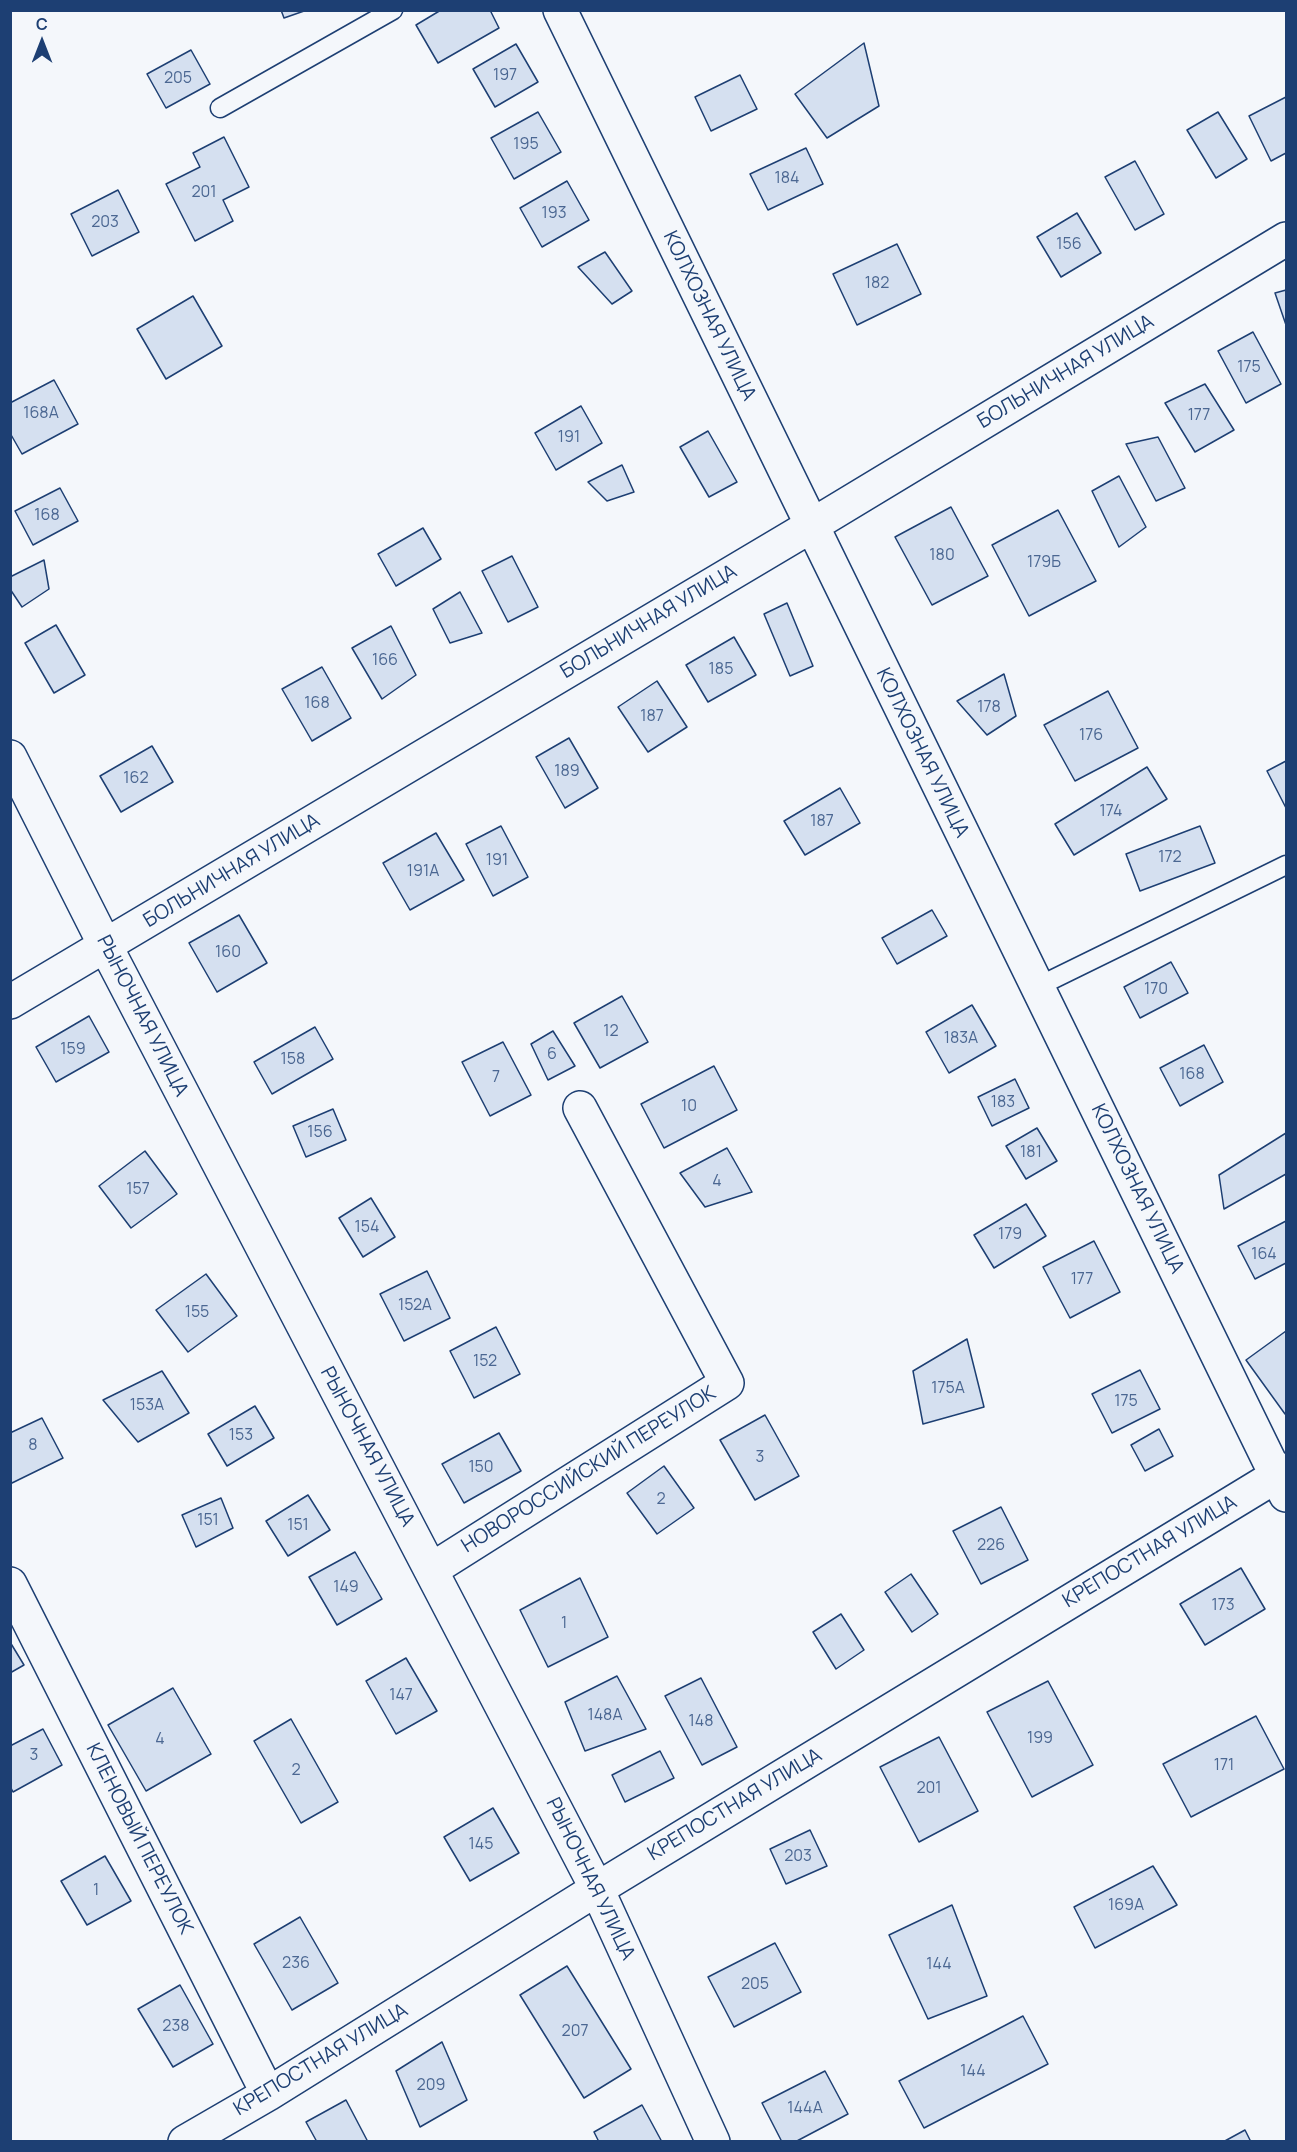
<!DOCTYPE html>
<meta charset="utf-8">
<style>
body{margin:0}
#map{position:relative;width:1297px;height:2152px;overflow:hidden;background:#f4f7fb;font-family:Manrope,sans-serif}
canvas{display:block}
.frame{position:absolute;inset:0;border:12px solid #1d3f73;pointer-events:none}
.north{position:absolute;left:12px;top:12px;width:60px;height:60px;-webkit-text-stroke:4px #f4f7fb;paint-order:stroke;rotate:0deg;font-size:16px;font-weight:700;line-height:24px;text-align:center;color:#1d3f73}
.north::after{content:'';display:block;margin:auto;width:21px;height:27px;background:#1d3f73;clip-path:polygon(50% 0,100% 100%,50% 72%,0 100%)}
</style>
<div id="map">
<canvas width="1297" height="2152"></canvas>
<div class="frame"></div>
<div class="north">С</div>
</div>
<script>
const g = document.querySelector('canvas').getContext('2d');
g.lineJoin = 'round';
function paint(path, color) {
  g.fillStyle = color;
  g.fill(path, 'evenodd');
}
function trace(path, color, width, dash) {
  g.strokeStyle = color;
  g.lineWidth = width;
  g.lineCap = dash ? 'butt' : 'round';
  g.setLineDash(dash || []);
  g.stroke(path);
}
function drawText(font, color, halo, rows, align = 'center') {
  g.font = font + ' Manrope,sans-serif';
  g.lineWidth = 4.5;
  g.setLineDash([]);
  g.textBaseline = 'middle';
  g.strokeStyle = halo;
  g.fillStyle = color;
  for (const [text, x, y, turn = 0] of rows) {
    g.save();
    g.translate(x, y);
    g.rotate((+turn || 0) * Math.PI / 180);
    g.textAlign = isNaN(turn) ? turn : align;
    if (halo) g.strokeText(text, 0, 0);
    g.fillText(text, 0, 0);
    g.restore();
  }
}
const building = new Path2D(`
 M 281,10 L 307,10 L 284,18 Z
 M 441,10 L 490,10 L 499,28 L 438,63 L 416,25 Z
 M 864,43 L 879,106 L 827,138 L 795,94 Z
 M 516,44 L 538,82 L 495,107 L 473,69 Z
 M 191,50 L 210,84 L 166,108 L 147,74 Z
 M 740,75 L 757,109 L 711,131 L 695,97 Z
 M 1286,97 L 1286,153 L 1271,161 L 1249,116 Z
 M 538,112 L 561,152 L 514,179 L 491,138 Z
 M 1218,112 L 1247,159 L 1216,178 L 1187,130 Z
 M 224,137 L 249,187 L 223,200 L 233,221 L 195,241 L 166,184 L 200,167 L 193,153 Z
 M 806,148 L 823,184 L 768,210 L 750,174 Z
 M 1135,161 L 1164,214 L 1135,230 L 1105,177 Z
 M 567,181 L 589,220 L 542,247 L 520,208 Z
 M 118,190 L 139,232 L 92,256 L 71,214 Z
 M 1077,213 L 1101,253 L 1061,277 L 1037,237 Z
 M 897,244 L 921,294 L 857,325 L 833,274 Z
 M 605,252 L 632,291 L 612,304 L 578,267 Z
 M 1286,290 L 1286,325 L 1275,293 Z
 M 193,296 L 222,346 L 166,379 L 137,329 Z
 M 1253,332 L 1281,384 L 1246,403 L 1218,351 Z
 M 54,380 L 78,424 L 22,454 L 10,433 L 10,403 Z
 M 1205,384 L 1234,430 L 1195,452 L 1165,403 Z
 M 581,406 L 602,443 L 556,470 L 535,433 Z
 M 708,431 L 737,482 L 709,497 L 680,447 Z
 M 1158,437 L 1185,488 L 1156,501 L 1126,444 Z
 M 622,465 L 634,492 L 607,501 L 588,482 Z
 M 1119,476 L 1146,527 L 1119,547 L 1092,491 Z
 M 60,488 L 78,521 L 33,545 L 15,511 Z
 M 951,507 L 988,576 L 932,605 L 895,537 Z
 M 1058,510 L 1096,581 L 1029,616 L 992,545 Z
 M 423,528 L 441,559 L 396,586 L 378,554 Z
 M 512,556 L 538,607 L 508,622 L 482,571 Z
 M 44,560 L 49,589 L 22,607 L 10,589 L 10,577 Z
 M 460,592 L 482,633 L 450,643 L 433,609 Z
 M 787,603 L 813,666 L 790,676 L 764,614 Z
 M 56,625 L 85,675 L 54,693 L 25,643 Z
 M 391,626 L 416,675 L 382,699 L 352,648 Z
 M 734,637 L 756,675 L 708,702 L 686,665 Z
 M 322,667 L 351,718 L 312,741 L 282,689 Z
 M 1004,674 L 1016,716 L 987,735 L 957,701 Z
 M 657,681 L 687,727 L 648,752 L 618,707 Z
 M 1108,691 L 1138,748 L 1075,781 L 1044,725 Z
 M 569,738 L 598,788 L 565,808 L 536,757 Z
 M 152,746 L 173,782 L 121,812 L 100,776 Z
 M 1286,761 L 1286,808 L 1267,771 Z
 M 1147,767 L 1167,799 L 1074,855 L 1055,824 Z
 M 840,788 L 860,823 L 805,855 L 784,821 Z
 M 501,826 L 528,877 L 493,896 L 466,844 Z
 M 1200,826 L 1215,863 L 1140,891 L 1126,854 Z
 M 436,833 L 464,880 L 410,910 L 383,863 Z
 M 932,910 L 947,936 L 897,964 L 882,938 Z
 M 239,915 L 267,963 L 217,992 L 189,943 Z
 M 1171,962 L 1188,993 L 1140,1018 L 1124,987 Z
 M 622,996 L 648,1042 L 600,1068 L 574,1023 Z
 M 972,1005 L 996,1046 L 949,1073 L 926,1032 Z
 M 89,1016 L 109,1052 L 56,1082 L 36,1047 Z
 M 315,1027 L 333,1059 L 272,1094 L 254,1062 Z
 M 553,1031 L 575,1066 L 548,1080 L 531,1044 Z
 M 503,1042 L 531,1095 L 490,1116 L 462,1062 Z
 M 1204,1045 L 1223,1082 L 1180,1106 L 1160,1068 Z
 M 714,1066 L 737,1110 L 664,1148 L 641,1104 Z
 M 1015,1079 L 1029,1108 L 992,1126 L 978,1097 Z
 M 333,1109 L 346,1140 L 306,1157 L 293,1126 Z
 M 1037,1128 L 1057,1161 L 1026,1179 L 1006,1146 Z
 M 1286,1133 L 1286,1174 L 1224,1209 L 1219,1175 Z
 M 727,1148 L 752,1192 L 705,1207 L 680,1173 Z
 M 145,1151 L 177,1194 L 131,1228 L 99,1186 Z
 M 371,1198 L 395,1237 L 363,1257 L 339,1218 Z
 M 1026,1204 L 1046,1236 L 994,1268 L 974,1235 Z
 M 1286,1221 L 1286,1263 L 1255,1279 L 1238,1246 Z
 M 1094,1241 L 1120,1292 L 1070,1318 L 1043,1267 Z
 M 427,1271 L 450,1318 L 404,1341 L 380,1294 Z
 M 206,1274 L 237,1316 L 188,1352 L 156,1310 Z
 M 496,1327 L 520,1374 L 474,1398 L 450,1351 Z
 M 1286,1331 L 1286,1413 L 1285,1414 L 1246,1360 Z
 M 967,1339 L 984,1407 L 923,1424 L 913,1371 Z
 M 1140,1370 L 1160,1409 L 1112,1433 L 1092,1394 Z
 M 162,1371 L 189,1413 L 138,1442 L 103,1400 Z
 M 255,1406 L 274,1438 L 227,1466 L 208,1434 Z
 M 765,1415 L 799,1476 L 755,1500 L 720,1440 Z
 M 42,1418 L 63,1458 L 12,1483 L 10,1479 L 10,1433 Z
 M 1159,1429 L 1173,1456 L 1145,1471 L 1131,1445 Z
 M 499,1433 L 521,1471 L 464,1503 L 442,1464 Z
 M 664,1466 L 694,1508 L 657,1534 L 627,1493 Z
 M 308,1495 L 330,1530 L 288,1556 L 266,1521 Z
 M 221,1498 L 233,1528 L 196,1547 L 182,1515 Z
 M 1001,1507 L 1028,1560 L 981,1584 L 953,1531 Z
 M 355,1552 L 382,1599 L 337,1625 L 309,1577 Z
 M 1241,1568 L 1265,1609 L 1205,1645 L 1180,1604 Z
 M 911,1574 L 938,1614 L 912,1632 L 885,1592 Z
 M 580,1578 L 608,1637 L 548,1667 L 520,1610 Z
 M 841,1614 L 864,1650 L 836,1669 L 813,1632 Z
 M 10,1642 L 24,1665 L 10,1673 Z
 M 406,1658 L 437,1711 L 396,1734 L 366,1681 Z
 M 617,1676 L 646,1729 L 585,1751 L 565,1702 Z
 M 701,1678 L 737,1747 L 702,1765 L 665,1696 Z
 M 1048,1681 L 1093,1765 L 1032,1797 L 987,1712 Z
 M 173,1688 L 211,1754 L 146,1791 L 108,1725 Z
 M 1256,1716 L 1284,1769 L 1191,1817 L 1163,1764 Z
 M 291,1719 L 338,1802 L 301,1823 L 254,1741 Z
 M 43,1729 L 62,1765 L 13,1792 L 10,1786 L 10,1746 Z
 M 939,1737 L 978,1811 L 919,1842 L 880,1767 Z
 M 660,1751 L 674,1778 L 625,1802 L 612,1775 Z
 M 493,1808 L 519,1853 L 470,1881 L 444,1837 Z
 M 810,1830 L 827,1866 L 786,1884 L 770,1849 Z
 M 105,1856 L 131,1901 L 87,1925 L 61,1881 Z
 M 1153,1866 L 1177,1905 L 1095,1948 L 1074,1907 Z
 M 952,1905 L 987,1996 L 928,2019 L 889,1935 Z
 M 300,1917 L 338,1983 L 292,2010 L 254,1944 Z
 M 775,1943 L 801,1992 L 734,2027 L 708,1977 Z
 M 567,1966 L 631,2069 L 584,2098 L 520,1995 Z
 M 180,1985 L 213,2044 L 173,2067 L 138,2009 Z
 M 1023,2016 L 1048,2064 L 924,2128 L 899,2081 Z
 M 442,2042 L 467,2100 L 420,2127 L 396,2071 Z
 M 825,2071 L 848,2114 L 795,2142 L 782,2142 L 762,2103 Z
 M 346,2100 L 368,2142 L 317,2142 L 306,2122 Z
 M 642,2105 L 662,2142 L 599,2142 L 594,2132 Z
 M 1245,2130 L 1251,2142 L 1223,2142 Z`);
paint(building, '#d5e0f0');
trace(building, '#1d3f73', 1.5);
const lane = new Path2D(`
 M 220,108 L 393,10
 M 1037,987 L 1286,865`);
const street = new Path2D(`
 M 560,10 L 1286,1495
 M 10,757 L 106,947 L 597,1889 L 713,2142
 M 10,1002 L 811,526 L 1286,239
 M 431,1570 L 727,1383 L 580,1108
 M 10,1584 L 268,2094
 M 185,2142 L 268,2094 L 597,1889 L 1286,1470`);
trace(lane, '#1d3f73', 21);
trace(street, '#1d3f73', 36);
trace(lane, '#f4f7fb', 18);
trace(street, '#f4f7fb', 33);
drawText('16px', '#4b6792', null, [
 ["197",505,76],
 ["205",178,79],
 ["195",526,145],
 ["184",787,179],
 ["201",204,193],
 ["193",554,214],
 ["203",105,223],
 ["156",1069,245],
 ["182",877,284],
 ["175",1249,368],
 ["168А",41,414],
 ["177",1199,416],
 ["191",569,438],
 ["168",47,516],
 ["180",942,556],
 ["179Б",1044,563],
 ["166",385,661],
 ["185",721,670],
 ["168",317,704],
 ["178",989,708],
 ["187",652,717],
 ["176",1091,736],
 ["189",567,772],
 ["162",136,779],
 ["174",1111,812],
 ["187",822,822],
 ["172",1170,858],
 ["191",497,861],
 ["191А",423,872],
 ["160",228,953],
 ["170",1156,990],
 ["12",611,1032],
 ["183А",961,1039],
 ["159",73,1050],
 ["6",552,1055],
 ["158",293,1060],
 ["168",1192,1075],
 ["7",496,1078],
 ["183",1003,1103],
 ["10",689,1107],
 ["156",320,1133],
 ["181",1031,1153],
 ["4",717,1182],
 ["157",138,1190],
 ["154",367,1228],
 ["179",1010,1235],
 ["164",1264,1255],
 ["177",1082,1280],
 ["152А",415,1306],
 ["155",197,1313],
 ["152",485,1362],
 ["175А",948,1389],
 ["175",1126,1402],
 ["153А",147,1406],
 ["153",241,1436],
 ["8",33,1446],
 ["3",760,1458],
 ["150",481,1468],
 ["2",661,1500],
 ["151",208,1521],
 ["151",298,1526],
 ["226",991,1546],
 ["149",346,1588],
 ["173",1223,1606],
 ["1",564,1624],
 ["147",401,1696],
 ["148А",605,1716],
 ["148",701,1722],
 ["199",1040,1739],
 ["4",160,1740],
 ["3",34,1756],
 ["171",1224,1766],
 ["2",296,1771],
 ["201",929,1789],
 ["145",481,1845],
 ["203",798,1857],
 ["1",96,1891],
 ["169А",1126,1906],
 ["236",296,1964],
 ["144",939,1965],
 ["205",755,1985],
 ["238",176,2027],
 ["207",575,2032],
 ["144",973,2072],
 ["209",431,2086],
 ["144А",805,2109]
]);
drawText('20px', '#1d3f73', '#f4f7fb', [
 ["КОЛХОЗНАЯ УЛИЦА",709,316,64],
 ["БОЛЬНИЧНАЯ УЛИЦА",1066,372,-31],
 ["БОЛЬНИЧНАЯ УЛИЦА",649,622,-31],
 ["КОЛХОЗНАЯ УЛИЦА",922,753,64],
 ["БОЛЬНИЧНАЯ УЛИЦА",232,871,-31],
 ["РЫНОЧНАЯ УЛИЦА",142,1016,63],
 ["КОЛХОЗНАЯ УЛИЦА",1137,1189,64],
 ["РЫНОЧНАЯ УЛИЦА",367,1447,62],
 ["НОВОРОССИЙСКИЙ ПЕРЕУЛОК",589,1470,-32],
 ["КРЕПОСТНАЯ УЛИЦА",1150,1552,-31],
 ["КРЕПОСТНАЯ УЛИЦА",735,1805,-31],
 ["КЛЕНОВЫЙ ПЕРЕУЛОК",139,1839,63],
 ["РЫНОЧНАЯ УЛИЦА",590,1879,64],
 ["КРЕПОСТНАЯ УЛИЦА",321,2060,-31]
]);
</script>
